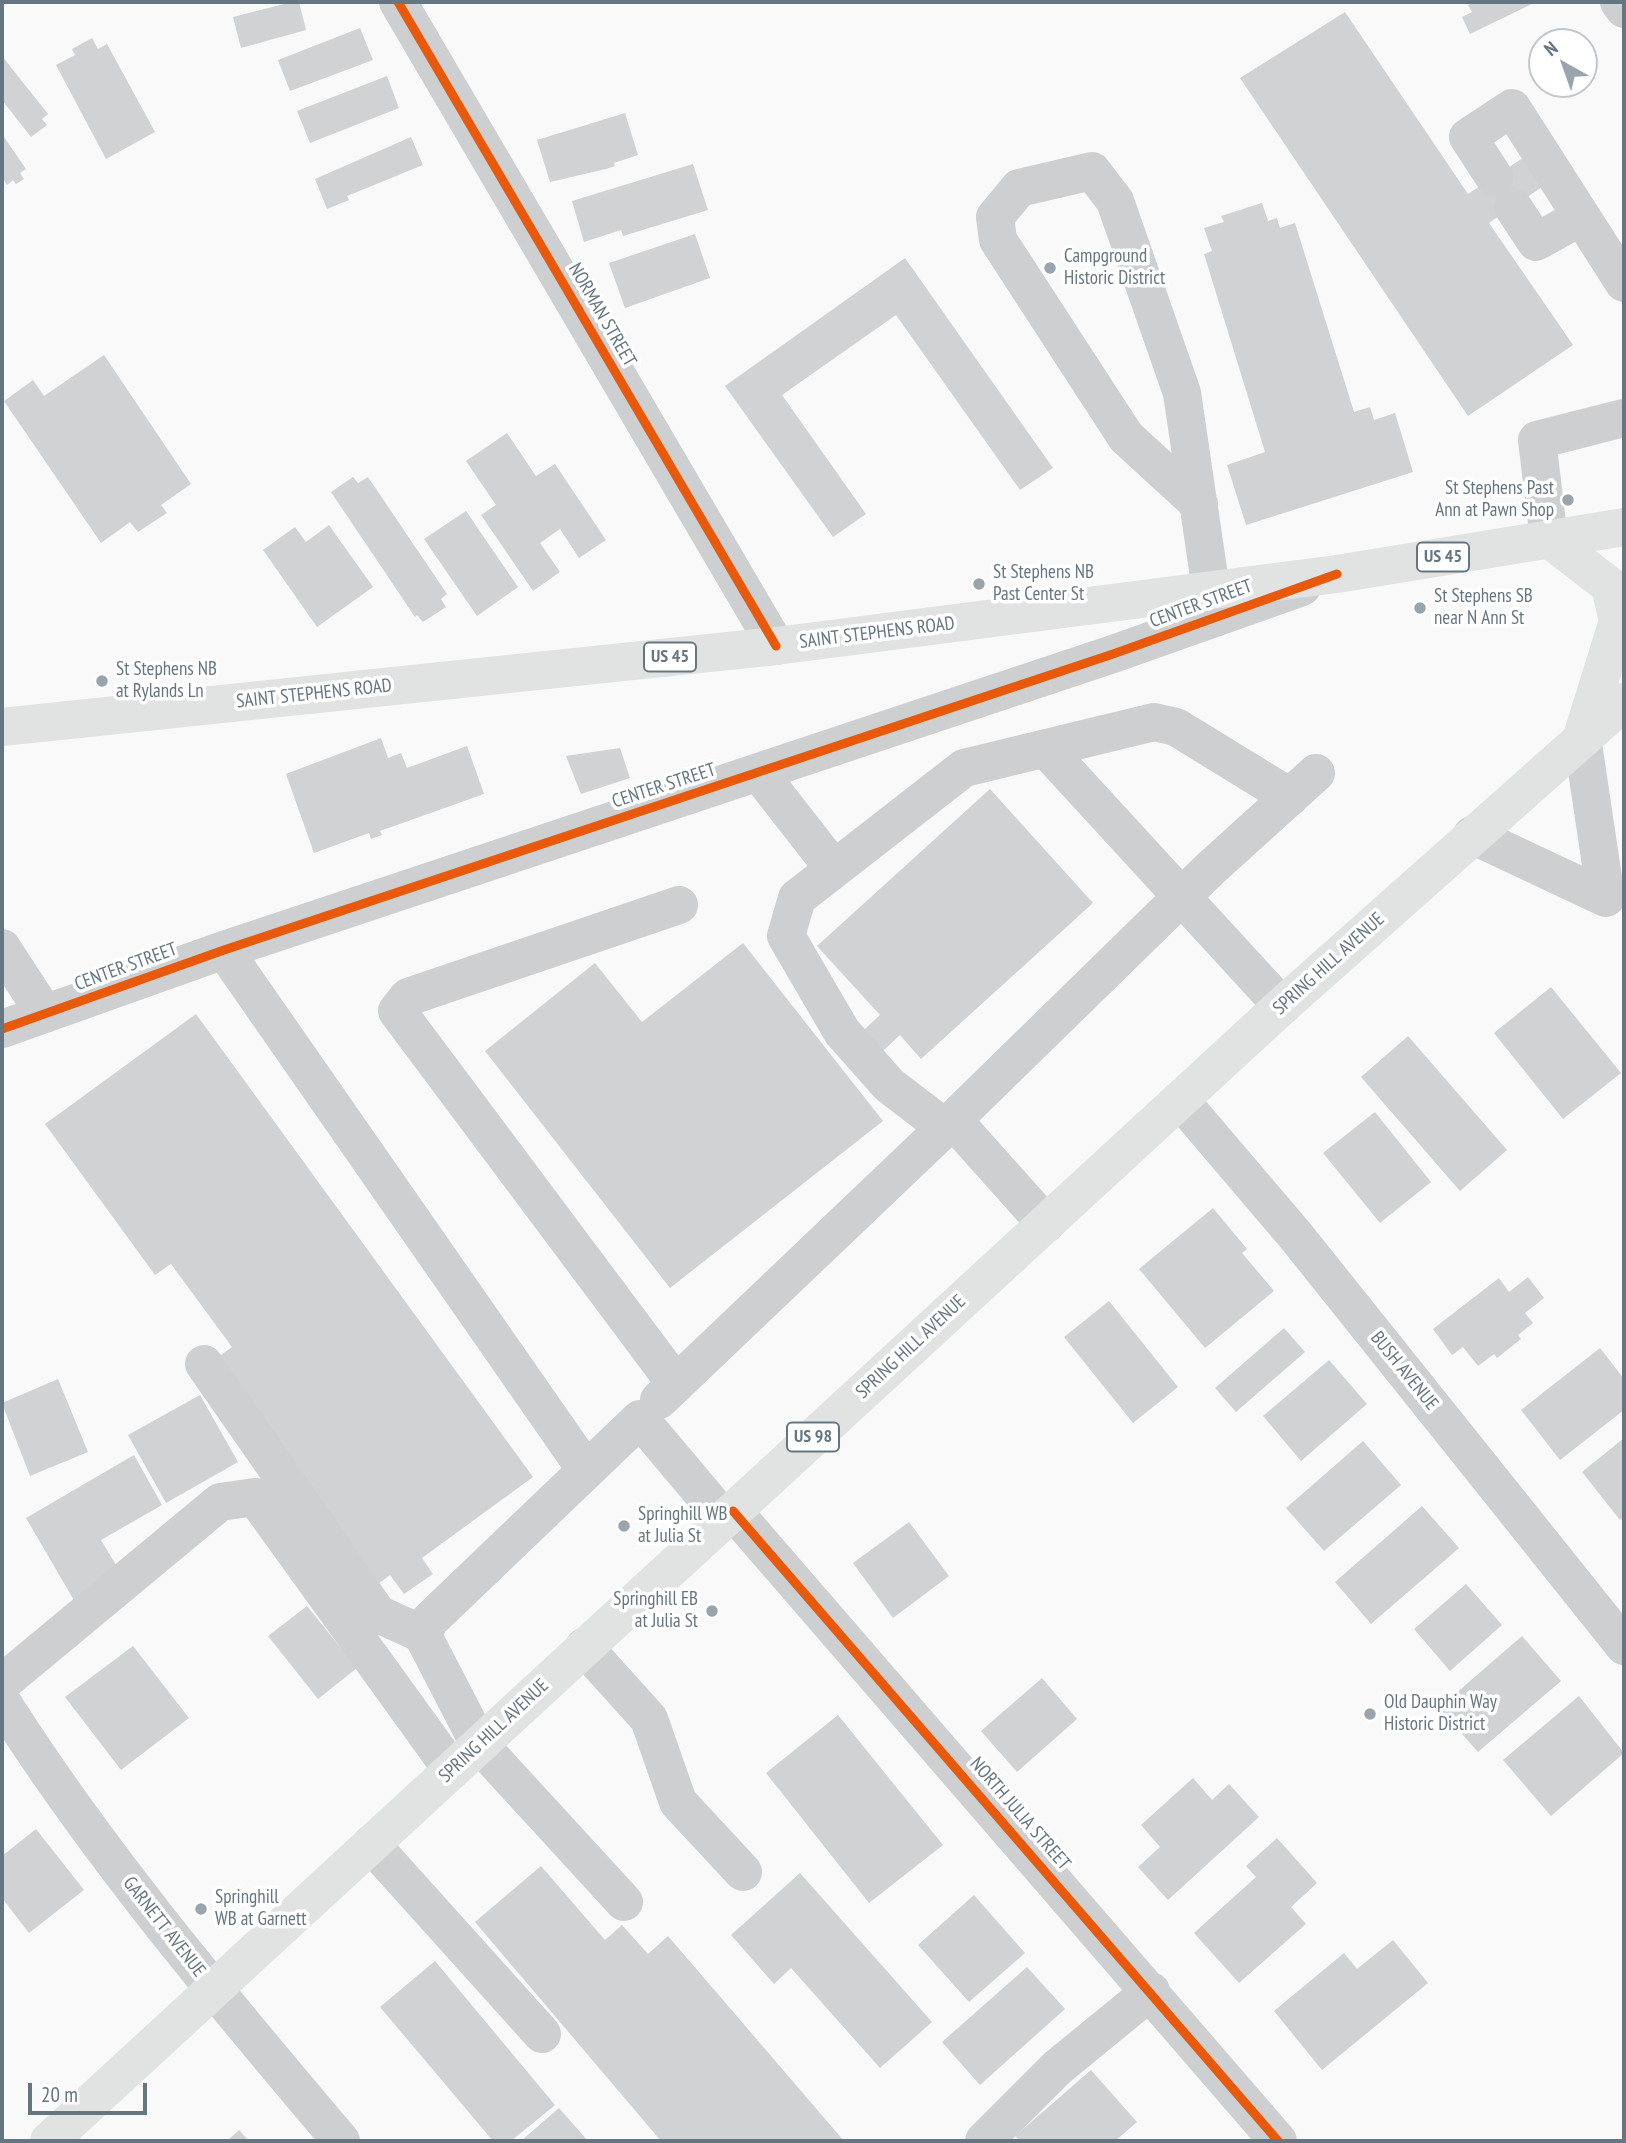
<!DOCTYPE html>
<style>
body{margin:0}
#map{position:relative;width:1626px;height:2143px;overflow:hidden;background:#f9f9f9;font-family:"PT Sans Narrow",sans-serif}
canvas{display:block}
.frame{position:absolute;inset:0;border:4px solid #657683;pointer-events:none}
.north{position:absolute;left:1528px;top:28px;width:70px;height:70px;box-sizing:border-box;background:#fff;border:2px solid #c1c8cd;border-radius:50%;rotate:320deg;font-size:19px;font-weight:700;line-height:28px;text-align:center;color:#657683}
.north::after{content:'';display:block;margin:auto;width:24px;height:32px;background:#99a4ac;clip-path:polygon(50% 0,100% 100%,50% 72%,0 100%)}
.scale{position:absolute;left:28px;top:2083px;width:119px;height:32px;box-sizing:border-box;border:4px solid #657683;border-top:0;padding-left:9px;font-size:21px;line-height:24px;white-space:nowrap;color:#657683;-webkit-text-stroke:5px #fff;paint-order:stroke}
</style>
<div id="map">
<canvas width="1626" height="2143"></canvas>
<div class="frame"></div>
<div class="north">N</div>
<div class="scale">20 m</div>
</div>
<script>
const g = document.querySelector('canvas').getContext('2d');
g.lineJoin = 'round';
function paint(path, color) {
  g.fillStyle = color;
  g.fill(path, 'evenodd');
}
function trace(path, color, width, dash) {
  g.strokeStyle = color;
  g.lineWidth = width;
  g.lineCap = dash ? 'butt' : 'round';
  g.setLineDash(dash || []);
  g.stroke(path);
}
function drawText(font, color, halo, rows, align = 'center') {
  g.font = font + ' "PT Sans Narrow",sans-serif';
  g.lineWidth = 7;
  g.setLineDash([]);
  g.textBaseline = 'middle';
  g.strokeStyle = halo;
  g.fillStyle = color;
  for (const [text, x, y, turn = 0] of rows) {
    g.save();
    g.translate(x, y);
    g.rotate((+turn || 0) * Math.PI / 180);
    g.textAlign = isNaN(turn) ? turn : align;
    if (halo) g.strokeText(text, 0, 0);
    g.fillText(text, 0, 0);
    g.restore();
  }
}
paint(new Path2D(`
 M 292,2 L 299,2 L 306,30 L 241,48 L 233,17 Z
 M 1475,2 L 1536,2 L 1470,34 L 1462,17 L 1472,12 L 1468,5 Z
 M 1345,12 L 1468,194 L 1529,154 L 1548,183 L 1489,223 L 1573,345 L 1468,416 L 1240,78 Z
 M 360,28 L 373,60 L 290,91 L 278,60 Z
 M 92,38 L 98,49 L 107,44 L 155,132 L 106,159 L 56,65 L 75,55 L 72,49 Z
 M 2,56 L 48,114 L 42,119 L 47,125 L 31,137 L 2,100 Z
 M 387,76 L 399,108 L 310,143 L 297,111 Z
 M 625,113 L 638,155 L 614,163 L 615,166 L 606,169 L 550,182 L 537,140 Z
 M 2,134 L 26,169 L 20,173 L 24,179 L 16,184 L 13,180 L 7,185 L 2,177 Z
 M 411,137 L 423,165 L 347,196 L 349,200 L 327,209 L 315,179 Z
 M 693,164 L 708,210 L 623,236 L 621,230 L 584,242 L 572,201 Z
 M 1262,203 L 1268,221 L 1277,218 L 1280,228 L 1295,223 L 1354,412 L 1370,407 L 1374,420 L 1395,413 L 1413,472 L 1246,525 L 1227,465 L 1265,452 L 1204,254 L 1212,251 L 1204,228 L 1224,222 L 1221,216 Z
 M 695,234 L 710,278 L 625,308 L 609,263 Z
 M 905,258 L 1053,468 L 1020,490 L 896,315 L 782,395 L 866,514 L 833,537 L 725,386 Z
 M 104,355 L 191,484 L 161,505 L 167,513 L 150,524 L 138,532 L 130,522 L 101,543 L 4,401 L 33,380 L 44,396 Z
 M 507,433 L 536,476 L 555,464 L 606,540 L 579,558 L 560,529 L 540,543 L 560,572 L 533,591 L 481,515 L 496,505 L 466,461 Z
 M 353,477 L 358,483 L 368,477 L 447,594 L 441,599 L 446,607 L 423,622 L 417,615 L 415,617 L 331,492 Z
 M 466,511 L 518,587 L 477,616 L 424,539 Z
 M 329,525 L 373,587 L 317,627 L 263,550 L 295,527 L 306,542 Z
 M 381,738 L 388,758 L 401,753 L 407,768 L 467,746 L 484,794 L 380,831 L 382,835 L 371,839 L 369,833 L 314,853 L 286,774 Z
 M 620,748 L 630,778 L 581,794 L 566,756 Z
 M 990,789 L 1093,903 L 921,1059 L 900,1035 L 872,1061 L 853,1040 L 880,1015 L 817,946 Z
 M 743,943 L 883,1121 L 670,1288 L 485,1051 L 595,963 L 642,1022 Z
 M 1551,987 L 1621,1073 L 1563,1119 L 1494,1033 Z
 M 196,1014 L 533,1477 L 422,1558 L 433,1574 L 404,1594 L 390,1575 L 374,1587 L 210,1363 L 232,1347 L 171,1264 L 155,1275 L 45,1124 Z
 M 1408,1036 L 1507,1150 L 1460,1191 L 1361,1077 Z
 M 1375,1112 L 1431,1182 L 1380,1223 L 1323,1153 Z
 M 1213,1208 L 1247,1249 L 1242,1253 L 1274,1291 L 1205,1348 L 1139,1269 Z
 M 1528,1277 L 1544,1298 L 1525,1313 L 1533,1323 L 1518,1335 L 1521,1339 L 1497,1358 L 1494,1354 L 1478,1366 L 1463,1347 L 1452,1355 L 1433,1329 L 1499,1278 L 1509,1292 Z
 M 1109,1301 L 1178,1387 L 1133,1423 L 1064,1337 Z
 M 1284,1328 L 1305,1352 L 1236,1412 L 1215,1388 Z
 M 1600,1348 L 1624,1379 L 1624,1410 L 1560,1460 L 1521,1410 Z
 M 1329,1360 L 1367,1404 L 1301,1461 L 1263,1416 Z
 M 58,1379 L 88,1452 L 30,1476 L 2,1403 Z
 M 200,1395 L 238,1462 L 166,1503 L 128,1435 Z
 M 1624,1438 L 1624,1517 L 1620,1520 L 1582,1472 Z
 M 1363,1441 L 1401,1485 L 1324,1551 L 1286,1508 Z
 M 134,1455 L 162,1505 L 101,1540 L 122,1575 L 75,1602 L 26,1518 Z
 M 1422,1506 L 1459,1548 L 1371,1624 L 1335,1582 Z
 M 909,1522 L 949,1576 L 893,1618 L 853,1563 Z
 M 1466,1584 L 1502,1625 L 1450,1671 L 1414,1629 Z
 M 307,1606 L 357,1668 L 318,1699 L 268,1636 Z
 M 1522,1636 L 1561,1681 L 1478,1752 L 1439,1708 Z
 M 133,1646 L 189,1718 L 121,1770 L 65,1697 Z
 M 1042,1678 L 1077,1719 L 1017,1772 L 981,1731 Z
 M 1579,1696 L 1624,1753 L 1551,1816 L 1503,1760 Z
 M 838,1715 L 943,1845 L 869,1903 L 766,1773 Z
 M 1193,1778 L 1212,1800 L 1229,1784 L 1259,1817 L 1168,1900 L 1138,1867 L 1160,1847 L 1141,1825 Z
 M 36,1829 L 84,1890 L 29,1933 L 2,1898 L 2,1856 Z
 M 1277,1838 L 1317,1883 L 1291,1907 L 1306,1924 L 1239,1983 L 1194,1933 L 1256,1877 L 1246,1866 Z
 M 541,1866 L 605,1940 L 622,1925 L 648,1954 L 668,1936 L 844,2141 L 661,2141 L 475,1922 Z
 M 800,1873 L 932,2022 L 880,2068 L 791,1968 L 774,1984 L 731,1935 Z
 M 974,1895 L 1025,1953 L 969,2002 L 918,1945 Z
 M 1393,1940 L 1428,1983 L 1322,2070 L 1274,2011 L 1344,1953 L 1357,1969 Z
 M 435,1961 L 555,2105 L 511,2141 L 493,2141 L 380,2007 Z
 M 1027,1967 L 1065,2009 L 980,2085 L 942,2042 Z
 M 1091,2070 L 1137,2122 L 1115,2141 L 1020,2141 L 1015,2136 Z
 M 559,2108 L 588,2141 L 521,2141 Z
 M 239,2130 L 249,2141 L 227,2141 Z`), '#d0d2d3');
trace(new Path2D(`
 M 398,2 L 776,646
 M 1619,2 L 1624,9
 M 1494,177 L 1468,137 L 1512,108 L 1624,283
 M 1513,207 L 1536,242 L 1581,217
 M 1199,504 L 1126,437 L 998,240 L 995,217 L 1019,188 L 1092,171 L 1115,201 L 1182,393 L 1211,590
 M 1549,539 L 1537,440 L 1624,418
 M 1046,749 L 1282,1006
 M 759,773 L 834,869
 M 1472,835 L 1606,898 L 1582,737
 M 2,948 L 45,1014
 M 224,950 L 586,1470
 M 2,1029 L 224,950 L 1113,654 L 1302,587
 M 1180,1100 L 1295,1235 L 1624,1646
 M 953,1120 L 1210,869 L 1316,773
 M 944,1127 L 889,1085 L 842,1032 L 786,936 L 797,898 L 964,768 L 1154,722 L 1176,727 L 1290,797
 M 204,1364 L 378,1614 L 422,1634
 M 676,1384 L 397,1011 L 408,997 L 679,905
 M 659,1400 L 953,1120 L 1046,1224
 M 733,1511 L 1278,2141
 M 584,1647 L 649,1719 L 678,1802 L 743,1872
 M 2,1683 L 220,1502 L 255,1497 L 452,1770
 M 2,1702 C 101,1858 222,2000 341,2141
 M 371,1844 L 542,2034
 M 624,1902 L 479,1744 L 422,1634 L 430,1620 L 640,1419 L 724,1519
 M 984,2141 L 1058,2067 L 1151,1991`), '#cecfd0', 38);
trace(new Path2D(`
 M 1549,539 L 1610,586 L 1618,621 L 1582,737
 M 2,727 L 776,646 L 1337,574 L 1624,527
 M 49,2141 L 1282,1006 L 1624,702`), '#e1e2e2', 38);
trace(new Path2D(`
 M 398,2 L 776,646
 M 2,1029 L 224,950 L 1113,654 L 1337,574
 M 733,1511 L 1278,2141`), '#e8590c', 9);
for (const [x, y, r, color] of [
 [1050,268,7,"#99a4ac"],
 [1568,500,7,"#99a4ac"],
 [979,584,7,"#99a4ac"],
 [1420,608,7,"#99a4ac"],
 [102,681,7,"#99a4ac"],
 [624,1526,7,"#99a4ac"],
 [712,1611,7,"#99a4ac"],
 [1370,1714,7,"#99a4ac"],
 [201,1909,7,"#99a4ac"]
]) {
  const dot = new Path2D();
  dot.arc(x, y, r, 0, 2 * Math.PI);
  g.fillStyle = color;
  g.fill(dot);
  trace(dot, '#fff', 2.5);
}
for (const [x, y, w] of [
 [1443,557,52],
 [670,657,52],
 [813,1437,52]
]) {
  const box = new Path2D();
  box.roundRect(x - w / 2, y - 14.5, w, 29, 5);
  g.fillStyle = '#fff';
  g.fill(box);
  trace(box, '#657683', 2);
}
drawText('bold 18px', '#657683', null, [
 ["US 45",1443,557],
 ["US 45",670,657],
 ["US 98",813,1437]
]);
drawText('19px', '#657683', '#fff', [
 ["Campground",1064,257],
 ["Historic District",1064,279],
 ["St Stephens Past",1554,489,"right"],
 ["Ann at Pawn Shop",1554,511,"right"],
 ["St Stephens NB",993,573],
 ["Past Center St",993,595],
 ["St Stephens SB",1434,597],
 ["near N Ann St",1434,619],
 ["St Stephens NB",116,670],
 ["at Rylands Ln",116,692],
 ["Springhill WB",638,1515],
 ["at Julia St",638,1537],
 ["Springhill EB",698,1600,"right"],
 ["at Julia St",698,1622,"right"],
 ["Old Dauphin Way",1384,1703],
 ["Historic District",1384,1725],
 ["Springhill",215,1898],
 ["WB at Garnett",215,1920]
], 'left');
drawText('19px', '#657683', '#fff', [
 ["NORMAN STREET",602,315,60],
 ["CENTER STREET",1201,604,-20],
 ["SAINT STEPHENS ROAD",877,633,-7],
 ["SAINT STEPHENS ROAD",314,694,-6],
 ["CENTER STREET",664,786,-18],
 ["SPRING HILL AVENUE",1329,964,-42],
 ["CENTER STREET",126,967,-20],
 ["SPRING HILL AVENUE",911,1347,-43],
 ["BUSH AVENUE",1404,1371,51],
 ["SPRING HILL AVENUE",494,1731,-43],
 ["NORTH JULIA STREET",1020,1814,49],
 ["GARNETT AVENUE",164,1927,52]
]);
</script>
